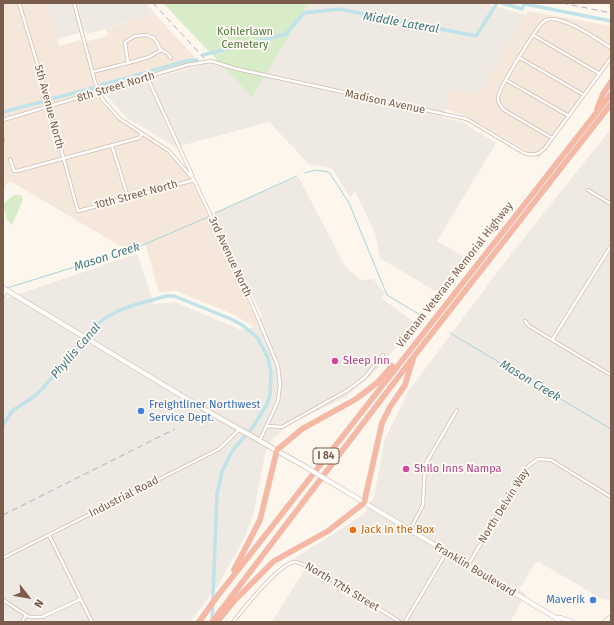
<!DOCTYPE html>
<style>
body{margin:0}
#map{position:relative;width:614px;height:625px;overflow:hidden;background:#fdf6ec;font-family:"Fira Sans",sans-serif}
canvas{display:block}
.frame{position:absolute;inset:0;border:4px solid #7a5c4d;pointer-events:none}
.north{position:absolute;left:8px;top:577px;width:40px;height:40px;-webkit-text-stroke:3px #fffaf3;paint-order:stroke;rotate:121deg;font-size:11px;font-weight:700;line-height:16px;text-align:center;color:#7a5c4d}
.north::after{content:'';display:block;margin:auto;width:14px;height:18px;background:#7a5c4d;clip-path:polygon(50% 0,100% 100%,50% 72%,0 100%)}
</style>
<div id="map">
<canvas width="614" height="625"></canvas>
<div class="frame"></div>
<div class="north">N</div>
</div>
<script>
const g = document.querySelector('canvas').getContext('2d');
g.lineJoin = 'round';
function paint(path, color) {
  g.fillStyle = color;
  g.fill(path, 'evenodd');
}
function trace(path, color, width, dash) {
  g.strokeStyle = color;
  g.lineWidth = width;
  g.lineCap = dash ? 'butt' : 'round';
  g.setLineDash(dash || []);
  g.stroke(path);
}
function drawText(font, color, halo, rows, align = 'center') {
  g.font = font + ' "Fira Sans",sans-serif';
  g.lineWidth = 3.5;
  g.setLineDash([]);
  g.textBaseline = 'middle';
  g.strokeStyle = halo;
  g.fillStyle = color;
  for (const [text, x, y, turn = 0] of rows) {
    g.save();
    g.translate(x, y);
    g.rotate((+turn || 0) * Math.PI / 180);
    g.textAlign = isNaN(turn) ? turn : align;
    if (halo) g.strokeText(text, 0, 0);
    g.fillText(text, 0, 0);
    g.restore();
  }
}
paint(new Path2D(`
 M 3,3 L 47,3 L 59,46 L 80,40 L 81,43 L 108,36 L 106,29 L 155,14 L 201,64 L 98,95 L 118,119 L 158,145 L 183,166 L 189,174 L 258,322 L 254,327 L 233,314 L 176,291 L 159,292 L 145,243 L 127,250 L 10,181 L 3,188 Z
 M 528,11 L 611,26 L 611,60 L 539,158 L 466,116 L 445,109 L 453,89 L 478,94 Z`), '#f5e8da');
paint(new Path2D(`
 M 47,3 L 146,3 L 155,14 L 87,34 L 86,31 L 57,39 Z
 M 309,3 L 491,3 L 490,5 L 526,15 L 478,95 L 453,89 L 442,117 L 462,122 L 496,143 L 437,241 L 466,258 L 440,294 L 380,258 L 375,233 L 355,191 L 350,198 L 332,168 L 309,164 L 269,122 L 176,147 L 127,118 L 105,94 L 217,60 L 252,97 Z
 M 611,129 L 611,600 L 602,599 L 539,562 L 535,563 L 519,590 L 526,594 L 510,622 L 272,622 L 305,569 L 292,560 L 363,515 L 374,497 L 385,439 L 408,392 L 508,258 Z
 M 295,178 L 299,178 L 345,266 L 360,280 L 373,279 L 385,293 L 381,298 L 417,324 L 372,375 L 346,397 L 291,423 L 272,440 L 265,454 L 253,515 L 244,539 L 217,587 L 190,622 L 3,622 L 3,295 L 7,298 L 137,254 L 154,304 L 175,302 L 241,330 L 254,327 L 262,316 L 213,213 Z`), '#efe9e4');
paint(new Path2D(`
 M 163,3 L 309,3 L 252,97 Z
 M 14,195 L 21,195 L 23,200 L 12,225 L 7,220 L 3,204 Z`), '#d8ecc9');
trace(new Path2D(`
 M 305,173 L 316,170 L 329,172 L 349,203 L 387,295 L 422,316
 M 215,213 L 297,176
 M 7,288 L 136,248 L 208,217
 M 450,333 L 611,429`), '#a5d3da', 1);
trace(new Path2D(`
 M 502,3 L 522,9 L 525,3
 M 525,4 L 611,21
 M 203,55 L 286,34 L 304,13 L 339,9 L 476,36 L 497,3
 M 101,85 L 186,61 L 197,60
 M 51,99 L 93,88
 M 3,112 L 45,101
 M 3,425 L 12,411 L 35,396 L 43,388 L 99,323 C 117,307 143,303 166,296 L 174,296 L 231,319 L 242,325 L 257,337 L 268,358 L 271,372 L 270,395 L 267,404 L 253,427 L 233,450 L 222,471 L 220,482 L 217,493 L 212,622`), '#bfe3e8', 3.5);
const minor = new Path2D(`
 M 19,3 L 39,69 L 78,211 L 194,180 L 169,151 L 120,119 L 103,100 L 95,82 L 74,3
 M 147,35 L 154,38 L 161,50 L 149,57 L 128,63 L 125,42 L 135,36 Z
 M 533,35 L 600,74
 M 161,50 L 167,53 L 171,58
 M 520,58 L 584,95
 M 92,72 L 128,63
 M 147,77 L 192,175
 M 506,80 L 569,116
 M 3,120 L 187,65 L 211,61 L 237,69 L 467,119 L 524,153 C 533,156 538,155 545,148 L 611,58
 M 552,138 L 504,110 C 501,106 497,103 498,97 C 500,86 534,32 542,23 C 544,21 547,19 550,19 C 567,18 597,39 611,48
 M 3,139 L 3,140
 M 112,146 L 128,197
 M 10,159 L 14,171 L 17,171 L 139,138 L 142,134
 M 194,180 L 252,304 L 278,366 L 280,385 L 278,401 L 260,440
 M 588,190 L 611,204
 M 3,296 L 6,290
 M 525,321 L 529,326 L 611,375
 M 552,340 L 611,246
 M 267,426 L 282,427 L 348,390 L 365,377 L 383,355
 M 410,530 L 423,505 L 425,465 L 457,410
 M 49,535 L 92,622
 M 3,558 L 219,449 L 240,429
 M 468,565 L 527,467 L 538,459 L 551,460 L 611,497
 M 3,600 L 29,617 L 42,617 L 81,599
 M 22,622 L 26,615
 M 233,622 C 243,609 279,564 294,562 C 304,560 386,613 400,622
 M 405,622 L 446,553`);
const secondary = new Path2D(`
 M 3,288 L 197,405 L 304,466
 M 337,486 L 556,618 L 559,622
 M 556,618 L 561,618 L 572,622
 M 605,622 L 611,617`);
const motorway = new Path2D(`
 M 597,109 L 603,94 L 611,82
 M 234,570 L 260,520 L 277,450 L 302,429 L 356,399 L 377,383 L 392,366
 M 199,622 L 216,598 L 611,94
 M 212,622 L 415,355 L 611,104
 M 217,622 L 234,601 L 274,561 L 328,531 L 364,503 L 382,423 L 390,407 L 405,385 L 413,359`);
trace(minor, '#d1beb0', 4);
trace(secondary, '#d6c0b0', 5.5);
trace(motorway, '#dad1cd', 6);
trace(minor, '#fff', 2.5);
trace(secondary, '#fff', 4);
trace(motorway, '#f7b7a3', 5);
trace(new Path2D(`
 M 153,3 L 204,58
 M 562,3 L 611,13
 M 3,515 L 175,429`), '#b9a8c9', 1, [6, 4]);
const secondaryBridge = new Path2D(`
 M 304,466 L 337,486`);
trace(secondaryBridge, '#d6c0b0', 5.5, []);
trace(secondaryBridge, '#fff', 4);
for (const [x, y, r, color] of [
 [335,361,4,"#d1479c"],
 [141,411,4,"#3f7fe0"],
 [406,469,4,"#d1479c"],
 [353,530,4,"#e8710a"],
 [593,600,4,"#3f7fe0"]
]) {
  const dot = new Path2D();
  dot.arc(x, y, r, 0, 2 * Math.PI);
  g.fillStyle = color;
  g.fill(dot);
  trace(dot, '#fffaf3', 1.5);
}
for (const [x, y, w] of [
 [326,456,26]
]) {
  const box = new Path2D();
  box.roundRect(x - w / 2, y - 8, w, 16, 3);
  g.fillStyle = '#fffaf3';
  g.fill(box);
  trace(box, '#7a5c4d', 1);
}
drawText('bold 10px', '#7a5c4d', null, [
 ["I 84",326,456]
]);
drawText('11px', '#537a41', '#fffaf3', [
 ["Kohlerlawn",245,32],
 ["Cemetery",245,45]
]);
drawText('11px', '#7a5c4d', '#fffaf3', [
 ["8th Street North",116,87,-17],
 ["Madison Avenue",385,102,12],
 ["5th Avenue North",49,107,75],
 ["10th Street North",136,195,-15],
 ["3rd Avenue North",230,257,65],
 ["Vietnam Veterans Memorial Highway",455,275,-52],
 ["Industrial Road",124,497,-27],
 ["North Delvin Way",504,506,-58],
 ["Franklin Boulevard",475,570,31],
 ["North 17th Street",342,587,31]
]);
drawText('11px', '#b23c85', '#fffaf3', [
 ["Sleep Inn",343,361],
 ["Shilo Inns Nampa",414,469]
], 'left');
drawText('11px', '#366cbe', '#fffaf3', [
 ["Freightliner Northwest",149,405],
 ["Service Dept.",149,418],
 ["Maverik",585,600,"right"]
], 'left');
drawText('11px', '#c56008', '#fffaf3', [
 ["Jack in the Box",361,530]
], 'left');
drawText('italic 12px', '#437c86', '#fffaf3', [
 ["Middle Lateral",401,23,10],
 ["Mason Creek",107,257,-18],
 ["Phyllis Canal",76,351,-49],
 ["Mason Creek",530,381,31]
]);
</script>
